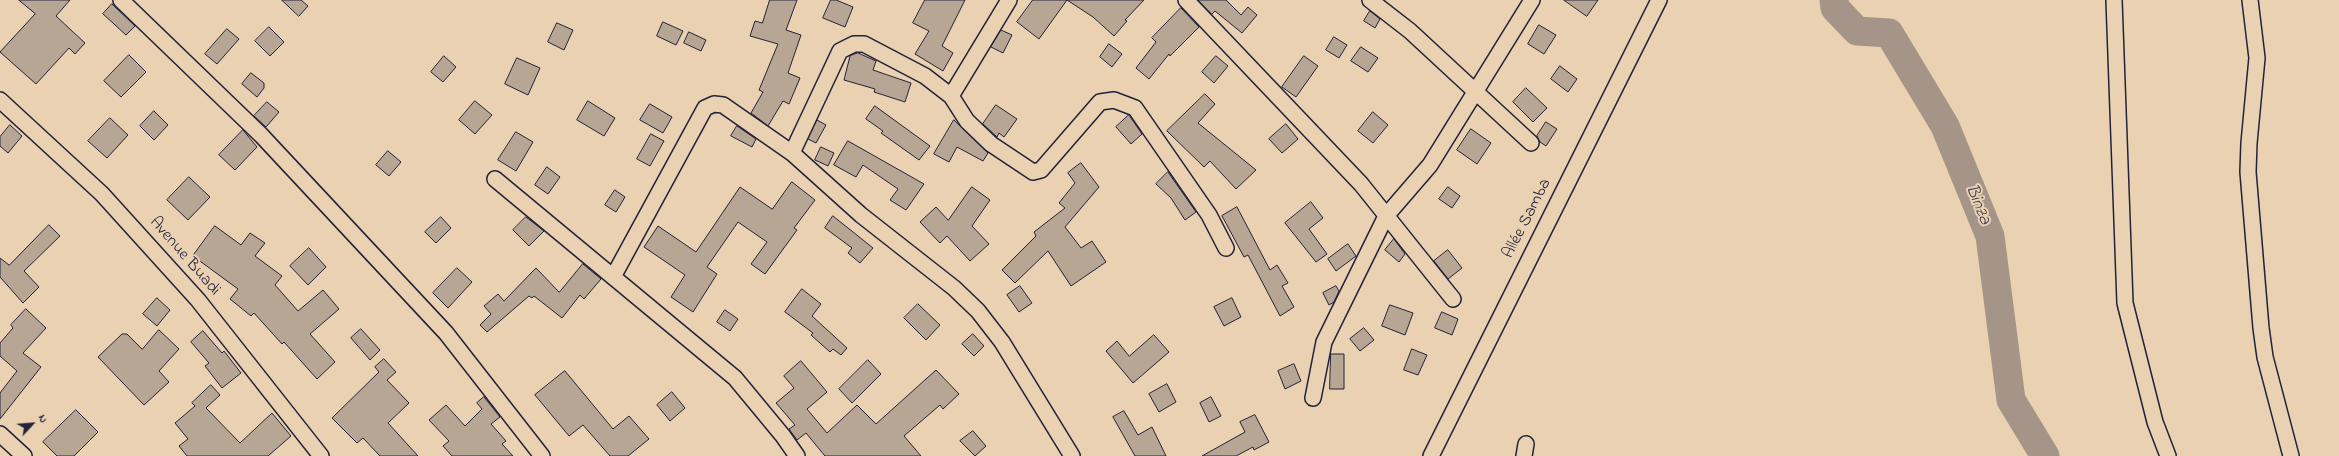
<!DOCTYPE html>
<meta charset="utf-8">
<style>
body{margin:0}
#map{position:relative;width:2339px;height:456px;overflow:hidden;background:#e9d1b1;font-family:"Indie Flower",sans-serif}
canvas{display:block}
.north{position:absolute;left:12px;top:404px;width:40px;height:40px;-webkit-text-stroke:3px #e9d1b1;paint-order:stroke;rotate:64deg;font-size:11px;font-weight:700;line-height:16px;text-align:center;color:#22223b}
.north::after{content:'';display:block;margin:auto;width:14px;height:18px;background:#22223b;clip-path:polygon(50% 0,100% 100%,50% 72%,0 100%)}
</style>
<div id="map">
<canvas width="2339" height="456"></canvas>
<div class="north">N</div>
</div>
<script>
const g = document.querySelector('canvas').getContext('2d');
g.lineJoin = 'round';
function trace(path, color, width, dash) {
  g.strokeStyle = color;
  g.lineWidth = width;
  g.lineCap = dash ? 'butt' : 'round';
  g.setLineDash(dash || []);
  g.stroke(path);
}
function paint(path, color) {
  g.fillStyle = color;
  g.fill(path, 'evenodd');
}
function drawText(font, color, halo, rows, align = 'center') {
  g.font = font + ' "Indie Flower",sans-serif';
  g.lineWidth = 4;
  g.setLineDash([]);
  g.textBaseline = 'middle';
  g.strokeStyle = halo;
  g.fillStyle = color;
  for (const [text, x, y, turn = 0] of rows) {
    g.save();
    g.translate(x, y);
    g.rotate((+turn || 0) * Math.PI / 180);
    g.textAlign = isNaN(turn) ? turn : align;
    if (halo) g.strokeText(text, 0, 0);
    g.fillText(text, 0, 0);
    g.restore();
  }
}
trace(new Path2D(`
 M 1834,0 L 1835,8 L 1857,31 L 1889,33 L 1945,126 L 1990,236 L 2011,400 L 2045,456`), '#a59589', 29);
const building = new Path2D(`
 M 19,0 L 70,0 L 56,16 L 85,43 L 75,54 L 69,48 L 36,84 L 0,52 L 35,14 Z
 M 282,0 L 301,0 L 308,6 L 299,16 Z
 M 770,0 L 797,0 L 786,30 L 801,35 L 788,73 L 800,78 L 789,104 L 783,101 L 768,126 L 751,113 L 763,92 L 759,90 L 778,44 L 750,36 L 755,21 L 762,23 Z
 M 831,0 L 836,0 L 853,7 L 845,27 L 823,18 Z
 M 925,0 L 965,0 L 942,46 L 953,53 L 943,71 L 915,54 L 929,31 L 913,23 Z
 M 1033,0 L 1144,0 L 1125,20 L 1127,21 L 1114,36 L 1093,17 L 1067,0 L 1039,39 L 1017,22 Z
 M 1198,0 L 1226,0 L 1241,15 L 1248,7 L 1257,15 L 1242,33 L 1215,11 L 1212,14 Z
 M 1564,0 L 1598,0 L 1587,16 Z
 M 112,4 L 135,26 L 126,35 L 103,14 Z
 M 1181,8 L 1199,27 L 1170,56 L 1169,54 L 1149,79 L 1136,68 L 1156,42 L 1152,38 Z
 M 1370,11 L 1380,19 L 1375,28 L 1364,21 Z
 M 663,22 L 683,31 L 676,45 L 657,36 Z
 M 557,23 L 573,30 L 564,50 L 548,42 Z
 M 1539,25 L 1556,35 L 1544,54 L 1528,44 Z
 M 269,27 L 284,42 L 270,56 L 255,41 Z
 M 227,29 L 239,39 L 217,64 L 205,54 Z
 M 1001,30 L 1012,35 L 1003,53 L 991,47 Z
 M 689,32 L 706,40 L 701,51 L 684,43 Z
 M 1334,37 L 1347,45 L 1339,58 L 1326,50 Z
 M 1109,44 L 1122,54 L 1112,67 L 1100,57 Z
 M 1361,47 L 1378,58 L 1368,72 L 1351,61 Z
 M 858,53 L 876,61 L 873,70 L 911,83 L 905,102 L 874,92 L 875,89 L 844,80 L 850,56 Z
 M 129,55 L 146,72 L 121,97 L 104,81 Z
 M 444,56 L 456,67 L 443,82 L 431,72 Z
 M 1216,56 L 1228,66 L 1214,83 L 1202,72 Z
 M 1304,56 L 1318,66 L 1296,97 L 1282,87 Z
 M 517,58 L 540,68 L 528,95 L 505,84 Z
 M 1560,66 L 1577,79 L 1568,92 L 1551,79 Z
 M 251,73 L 264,83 L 264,88 L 257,97 L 242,84 Z
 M 1526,88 L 1547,108 L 1533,122 L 1513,102 Z
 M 1205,94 L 1215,104 L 1198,123 L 1256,170 L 1236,189 L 1210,161 L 1204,167 L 1167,131 Z
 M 475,101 L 492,115 L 475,134 L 459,120 Z
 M 588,101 L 615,118 L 604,136 L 577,120 Z
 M 267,102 L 279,112 L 266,127 L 254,116 Z
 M 650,104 L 672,117 L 663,133 L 640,120 Z
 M 996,105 L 1017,119 L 1004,137 L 999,133 L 997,137 L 983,124 Z
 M 875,106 L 930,146 L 919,160 L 881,133 L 883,131 L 866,119 Z
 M 154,111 L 168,125 L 154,140 L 140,126 Z
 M 1373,112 L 1388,125 L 1373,143 L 1358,131 Z
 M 1129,115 L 1142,134 L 1131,144 L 1116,127 Z
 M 110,118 L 128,135 L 107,158 L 88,141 Z
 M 817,120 L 826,125 L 816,143 L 808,139 Z
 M 954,120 L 988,153 L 983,161 L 957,147 L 949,162 L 934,154 Z
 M 1546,122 L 1557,129 L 1546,146 L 1540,142 L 1537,136 Z
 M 1286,124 L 1298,139 L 1282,153 L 1269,139 Z
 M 10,125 L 22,136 L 8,153 L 0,146 L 0,137 Z
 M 737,126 L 756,139 L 752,147 L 731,136 Z
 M 1471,129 L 1491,143 L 1477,164 L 1457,150 Z
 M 243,130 L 257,147 L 235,170 L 219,155 Z
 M 516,132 L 533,142 L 516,171 L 498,160 Z
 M 651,134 L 664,141 L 650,166 L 637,159 Z
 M 848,141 L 924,184 L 906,210 L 890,200 L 898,189 L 863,165 L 856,177 L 834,165 Z
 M 821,147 L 834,153 L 828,166 L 815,160 Z
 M 388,151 L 401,162 L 389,176 L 376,165 Z
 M 1081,163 L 1099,187 L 1065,227 L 1081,248 L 1092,241 L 1106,262 L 1071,286 L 1048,251 L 1015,283 L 1002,270 L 1036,236 L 1034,232 L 1065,208 L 1059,203 L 1075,183 L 1068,173 Z
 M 547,167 L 560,177 L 548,194 L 535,185 Z
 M 1168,172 L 1196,212 L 1185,220 L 1171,198 L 1156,184 Z
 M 189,177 L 210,197 L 188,220 L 167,200 Z
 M 792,182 L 815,200 L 794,228 L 797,230 L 765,274 L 751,264 L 767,242 L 738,222 L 707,267 L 717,274 L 693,312 L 671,297 L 685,275 L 644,247 L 658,226 L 696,252 L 740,187 L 772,209 Z
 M 972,187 L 990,200 L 972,226 L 989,244 L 970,261 L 947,236 L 940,243 L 920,222 L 936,207 L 948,220 Z
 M 1448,187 L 1460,196 L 1452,208 L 1439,199 Z
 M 615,190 L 625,197 L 616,212 L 605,205 Z
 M 1311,202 L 1323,218 L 1309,229 L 1327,254 L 1316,262 L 1285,223 Z
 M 1237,207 L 1270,270 L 1277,265 L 1288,283 L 1282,286 L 1294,307 L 1280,316 L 1248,255 L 1244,257 L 1222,216 Z
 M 833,216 L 873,248 L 860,263 L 848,253 L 852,248 L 825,228 Z
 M 441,217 L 451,228 L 436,243 L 425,232 Z
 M 526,217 L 544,231 L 529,246 L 513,230 Z
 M 49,225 L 60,236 L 24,271 L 39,287 L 23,303 L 0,277 L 0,258 L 9,265 Z
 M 215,226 L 241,245 L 250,233 L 265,243 L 255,256 L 282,276 L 275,285 L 298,311 L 323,290 L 339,309 L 310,334 L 335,362 L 317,379 L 284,342 L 282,344 L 254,313 L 251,316 L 230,299 L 238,289 L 193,256 Z
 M 1394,239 L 1405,254 L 1399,262 L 1385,250 Z
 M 1348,244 L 1356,256 L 1336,271 L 1328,259 Z
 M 309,248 L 326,267 L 308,285 L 290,266 Z
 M 1448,250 L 1462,268 L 1448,279 L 1434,261 Z
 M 583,264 L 601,279 L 584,299 L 580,295 L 562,318 L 534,296 L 532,298 L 529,296 L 487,332 L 480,325 L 491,314 L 484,306 L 498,294 L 504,301 L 536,268 L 559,292 Z
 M 457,268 L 472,282 L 448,308 L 433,293 Z
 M 1020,286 L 1032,303 L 1019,312 L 1007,295 Z
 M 1336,286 L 1339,291 L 1334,302 L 1329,305 L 1323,293 Z
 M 802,289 L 821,304 L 812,316 L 847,348 L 841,355 L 833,349 L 830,352 L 811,335 L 813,333 L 785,312 Z
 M 157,298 L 170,310 L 157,326 L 143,314 Z
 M 1232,298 L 1241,317 L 1224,326 L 1214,307 Z
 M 918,304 L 940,325 L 926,340 L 904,318 Z
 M 1390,305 L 1413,313 L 1405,335 L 1382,326 Z
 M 26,309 L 46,328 L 23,353 L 41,367 L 0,419 L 0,393 L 17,371 L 0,356 L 0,343 L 13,328 L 11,325 Z
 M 725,310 L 738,319 L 730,331 L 717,322 Z
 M 1442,312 L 1458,319 L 1452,335 L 1435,328 Z
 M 1364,328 L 1374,340 L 1360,351 L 1350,339 Z
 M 361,329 L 380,350 L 370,360 L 351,338 Z
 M 159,330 L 179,349 L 159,371 L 169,382 L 144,405 L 98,357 L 122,334 L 127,334 L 142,349 Z
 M 203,331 L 222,353 L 224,351 L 241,373 L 222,388 L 205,366 L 209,363 L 191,342 Z
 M 973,334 L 984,346 L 974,356 L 962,344 Z
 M 1154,335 L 1169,352 L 1133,383 L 1106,351 L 1117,341 L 1129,356 Z
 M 1412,349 L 1427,355 L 1418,375 L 1404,370 Z
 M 1331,354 L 1344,354 L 1344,389 L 1330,389 Z
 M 384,359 L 396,372 L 387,380 L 409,403 L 388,423 L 418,456 L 380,456 L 363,438 L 357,443 L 332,418 L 379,372 L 375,367 Z
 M 868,360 L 881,374 L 852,403 L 839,389 Z
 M 801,361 L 827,392 L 807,409 L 827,433 L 857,405 L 876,424 L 936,370 L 959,394 L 943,409 L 940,405 L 904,436 L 921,456 L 825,456 L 806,433 L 797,440 L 789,429 L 795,425 L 776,403 L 794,388 L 784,376 Z
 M 1294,364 L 1301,381 L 1285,389 L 1278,371 Z
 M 565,371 L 613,429 L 629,416 L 649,439 L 628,456 L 610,456 L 583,425 L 569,436 L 535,395 Z
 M 1167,384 L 1176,402 L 1159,412 L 1149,394 Z
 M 211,385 L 220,395 L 206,408 L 240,443 L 272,413 L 291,436 L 268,456 L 187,456 L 179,446 L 188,439 L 175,423 L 195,406 L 192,403 Z
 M 672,392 L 685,408 L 670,421 L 657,405 Z
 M 484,397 L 500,417 L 491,424 L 506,441 L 502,444 L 513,456 L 452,456 L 443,446 L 449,441 L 429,420 L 446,405 L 465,426 L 482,409 L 477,403 Z
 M 1211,397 L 1221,416 L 1209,422 L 1200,403 Z
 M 76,410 L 98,432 L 74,456 L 57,456 L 43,442 Z
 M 1124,411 L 1138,435 L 1152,427 L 1166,456 L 1135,456 L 1113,417 Z
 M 1255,415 L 1269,442 L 1254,450 L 1253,447 L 1236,456 L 1202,456 L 1245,432 L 1240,422 Z
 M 973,431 L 986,446 L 975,456 L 960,441 Z`);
paint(building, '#b7a693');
trace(building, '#22223b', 1);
const street = new Path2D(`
 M 121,0 L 261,135 L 446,333 L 542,456
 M 1186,0 L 1361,184 L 1453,299
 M 1370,0 L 1410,31 L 1531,143
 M 2114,0 L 2125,303 L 2155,422 L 2168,456
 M 2250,0 L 2257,58 L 2249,143 L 2248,172 L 2261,328 L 2265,357 L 2291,456
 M 951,96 L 1009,0
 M 0,100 L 102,194 L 198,300 L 321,456
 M 792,153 L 840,51 L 854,44 L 864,44 L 925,76 L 951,96 L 967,121 L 991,144 L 1033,172 L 1041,170 L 1100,102 L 1114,100 L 1135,108 L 1209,215 L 1226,248
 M 495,179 L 735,378 L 783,436 L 797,456
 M 613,277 L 705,108 L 714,104 L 723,105 L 792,153 L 861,215 L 954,288 L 978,311 L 1002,342 L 1072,456
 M 1313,398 L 1324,342 L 1386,216 L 1430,165 L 1532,0
 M 0,434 L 24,456
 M 1431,456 L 1659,0
 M 1524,456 L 1526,444`);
trace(street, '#22223b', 18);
trace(street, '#e9d1b1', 15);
drawText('17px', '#22223b', '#e9d1b1', [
 ["Allée Samba",1528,219,-63],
 ["Avenue Buadi",184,257,49]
]);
drawText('italic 18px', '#433f4e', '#e9d1b1', [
 ["Binza",1977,205,68]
]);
</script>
